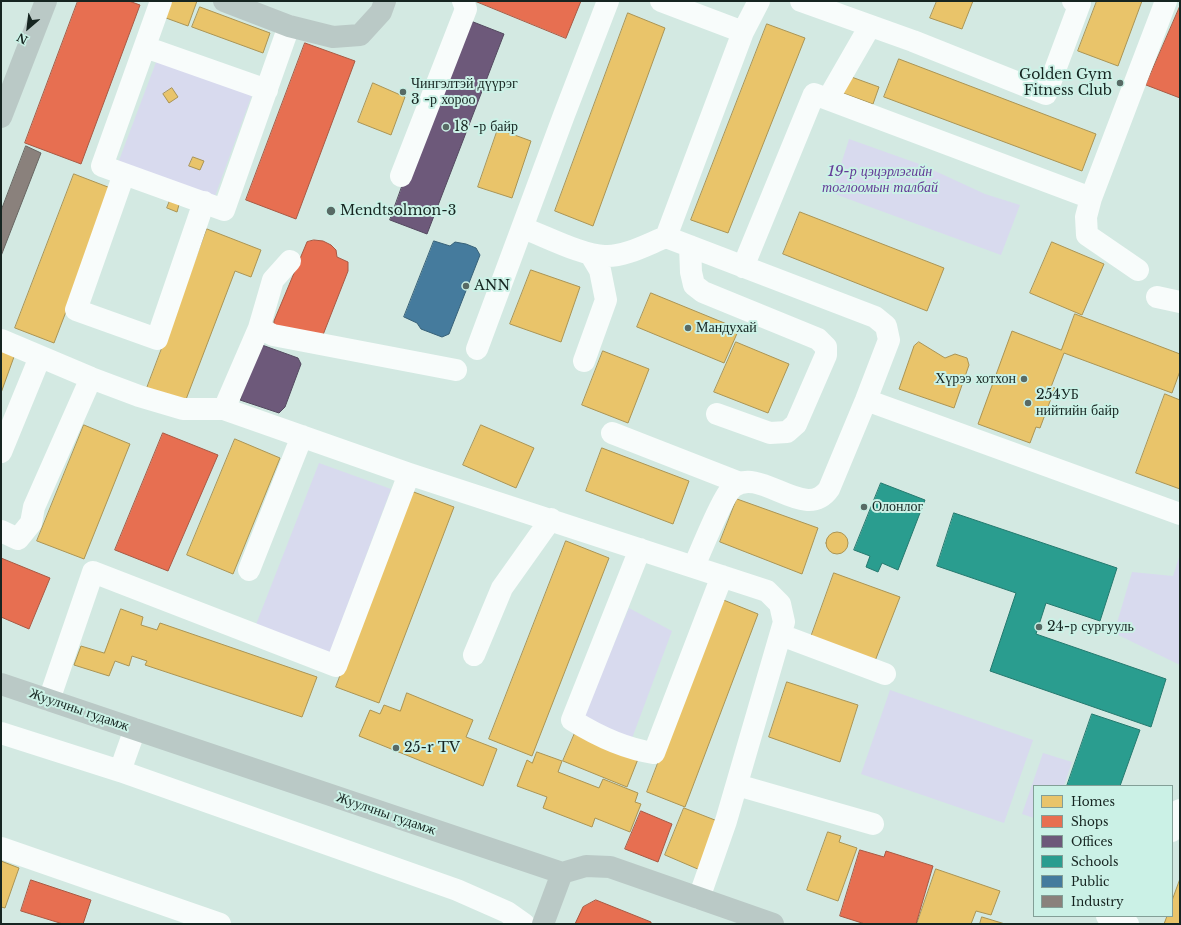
<!DOCTYPE html>
<meta charset="utf-8">
<style>
body{margin:0}
#map{position:relative;width:1181px;height:925px;overflow:hidden;background:#d3e9e2;font-family:"Libre Baskerville",serif}
canvas{display:block}
.frame{position:absolute;inset:0;border:2px solid #162521;pointer-events:none}
.legend{position:absolute;left:1033px;top:785px;width:140px;height:132px;box-sizing:border-box;background:#cbf1e6;border:1px solid #839f97;margin:0;padding:5px 7px;list-style:none;font-size:12px;color:#162521}
.legend li{display:flex;align-items:center;gap:8px;height:20px}
.legend b{width:20px;border:1px solid #839f97}
.north{position:absolute;left:8px;top:8px;width:40px;height:40px;-webkit-text-stroke:3px #cbf1e6;paint-order:stroke;rotate:208deg;font-size:11px;font-weight:700;line-height:16px;text-align:center;color:#162521}
.north::after{content:'';display:block;margin:auto;width:14px;height:18px;background:#162521;clip-path:polygon(50% 0,100% 100%,50% 72%,0 100%)}
</style>
<div id="map">
<canvas width="1181" height="925"></canvas>
<div class="frame"></div>
<ul class="legend">
<li><b style="height:11px;background:#e9c46a"></b>Homes</li>
<li><b style="height:11px;background:#e76f51"></b>Shops</li>
<li><b style="height:11px;background:#6d597a"></b>Offices</li>
<li><b style="height:11px;background:#2a9d8f"></b>Schools</li>
<li><b style="height:11px;background:#457b9d"></b>Public</li>
<li><b style="height:11px;background:#8a817c"></b>Industry</li>
</ul>
<div class="north">N</div>
</div>
<script>
const g = document.querySelector('canvas').getContext('2d');
g.lineJoin = 'round';
function paint(path, color) {
  g.fillStyle = color;
  g.fill(path, 'evenodd');
}
function trace(path, color, width, dash) {
  g.strokeStyle = color;
  g.lineWidth = width;
  g.lineCap = dash ? 'butt' : 'round';
  g.setLineDash(dash || []);
  g.stroke(path);
}
function drawText(font, color, halo, rows, align = 'center') {
  g.font = font + ' "Libre Baskerville",serif';
  g.lineWidth = 4;
  g.setLineDash([]);
  g.textBaseline = 'middle';
  g.strokeStyle = halo;
  g.fillStyle = color;
  for (const [text, x, y, turn = 0] of rows) {
    g.save();
    g.translate(x, y);
    g.rotate((+turn || 0) * Math.PI / 180);
    g.textAlign = isNaN(turn) ? turn : align;
    if (halo) g.strokeText(text, 0, 0);
    g.fillText(text, 0, 0);
    g.restore();
  }
}
paint(new Path2D(`
 M 158,57 L 253,92 L 214,199 L 118,163 Z
 M 849,139 L 922,165 L 985,194 L 1020,205 L 1001,255 L 832,193 Z
 M 319,463 L 391,489 L 329,654 L 255,627 Z
 M 1180,554 L 1180,665 L 1114,633 L 1132,572 L 1173,576 Z
 M 629,608 L 672,631 L 631,741 L 581,722 Z
 M 890,690 L 1033,740 L 1004,823 L 861,774 Z
 M 1043,753 L 1072,762 L 1064,786 L 1034,786 L 1034,818 L 1022,814 Z`), '#d8daee');
const homes = new Path2D(`
 M 172,1 L 197,1 L 188,26 L 166,18 Z
 M 937,1 L 973,1 L 962,29 L 930,18 Z
 M 1097,1 L 1142,1 L 1118,66 L 1078,51 Z
 M 200,7 L 270,33 L 263,53 L 192,27 Z
 M 628,13 L 665,28 L 593,226 L 555,211 Z
 M 767,24 L 805,38 L 728,233 L 691,220 Z
 M 899,59 L 1096,134 L 1082,171 L 884,97 Z
 M 846,75 L 879,87 L 873,104 L 840,92 Z
 M 373,83 L 405,97 L 391,135 L 358,122 Z
 M 172,88 L 178,97 L 169,103 L 163,94 Z
 M 498,129 L 531,141 L 512,198 L 478,187 Z
 M 193,157 L 204,161 L 200,170 L 189,166 Z
 M 74,174 L 113,189 L 54,343 L 15,328 Z
 M 171,198 L 180,201 L 177,212 L 167,208 Z
 M 800,212 L 944,268 L 927,311 L 783,254 Z
 M 207,229 L 261,250 L 251,277 L 235,271 L 185,402 L 147,388 Z
 M 1052,242 L 1104,264 L 1082,315 L 1030,293 Z
 M 531,270 L 580,287 L 561,342 L 510,324 Z
 M 651,293 L 739,329 L 724,363 L 637,327 Z
 M 1075,314 L 1180,354 L 1180,371 L 1172,393 L 1064,353 L 1051,387 L 1055,388 L 1040,428 L 1036,427 L 1030,443 L 978,424 L 1012,331 L 1061,350 Z
 M 736,342 L 789,364 L 768,413 L 714,392 Z
 M 919,342 L 945,358 L 955,354 L 967,358 L 969,365 L 954,408 L 899,389 L 914,346 Z
 M 1,349 L 15,354 L 1,393 Z
 M 603,351 L 649,369 L 628,423 L 582,405 Z
 M 1165,394 L 1180,400 L 1180,489 L 1136,473 Z
 M 84,425 L 130,444 L 84,559 L 37,541 Z
 M 481,425 L 534,448 L 516,488 L 463,465 Z
 M 235,439 L 280,458 L 233,574 L 187,555 Z
 M 602,448 L 689,481 L 673,524 L 586,491 Z
 M 411,491 L 454,507 L 379,703 L 336,687 Z
 M 737,499 L 818,528 L 802,574 L 720,542 Z
 M826 543a11 11 0 1 1 22 0a11 11 0 1 1-22 0Z
 M 566,541 L 609,558 L 532,756 L 489,739 Z
 M 834,573 L 900,597 L 875,661 L 811,637 Z
 M 721,599 L 758,614 L 685,807 L 647,792 Z
 M 121,609 L 143,617 L 141,625 L 157,630 L 160,623 L 317,677 L 302,717 L 145,665 L 147,661 L 132,656 L 129,666 L 115,661 L 109,676 L 74,665 L 81,646 L 104,653 Z
 M 787,682 L 858,705 L 840,762 L 769,737 Z
 M 407,693 L 473,720 L 466,737 L 497,749 L 483,786 L 359,736 L 370,710 L 380,714 L 384,705 L 400,711 Z
 M 575,733 L 638,759 L 627,787 L 563,761 Z
 M 537,752 L 562,761 L 558,772 L 599,788 L 603,779 L 638,793 L 635,802 L 641,804 L 630,832 L 595,818 L 592,827 L 543,808 L 547,797 L 517,786 L 527,760 L 532,763 Z
 M 684,808 L 720,822 L 700,870 L 665,855 Z
 M 828,832 L 841,836 L 839,842 L 857,848 L 838,901 L 807,890 Z
 M 1,861 L 19,868 L 5,908 L 1,907 Z
 M 936,869 L 1000,891 L 991,915 L 976,911 L 971,924 L 917,924 Z
 M 1180,879 L 1180,924 L 1164,924 L 1167,916 L 1172,916 L 1172,901 Z
 M 982,917 L 1005,924 L 980,924 Z`);
paint(homes, '#e9c46a');
trace(homes, '#aa9454', 1);
const shops = new Path2D(`
 M 78,1 L 129,1 L 140,5 L 81,164 L 25,143 Z
 M 475,1 L 581,1 L 566,38 Z
 M 1180,6 L 1180,98 L 1146,85 Z
 M 305,43 L 355,61 L 296,219 L 246,200 Z
 M 314,240 L 323,241 L 331,245 L 336,250 L 337,257 L 348,262 L 348,271 L 321,340 L 274,326 L 274,321 L 307,242 Z
 M 163,433 L 218,455 L 168,571 L 115,550 Z
 M 1,558 L 50,578 L 29,629 L 1,617 Z
 M 641,811 L 672,824 L 658,862 L 625,849 Z
 M 860,850 L 884,857 L 886,851 L 933,866 L 916,924 L 865,924 L 840,916 Z
 M 31,880 L 91,900 L 83,924 L 63,924 L 21,911 Z
 M 596,900 L 651,922 L 651,924 L 575,924 L 583,907 Z`);
paint(shops, '#e76f51');
trace(shops, '#a85943', 1);
const offices = new Path2D(`
 M 463,18 L 504,34 L 427,234 L 390,220 Z
 M 262,345 L 298,358 L 301,364 L 285,407 L 279,413 L 240,400 L 242,396 L 237,394 Z`);
paint(offices, '#6d597a');
trace(offices, '#53495f', 1);
const schools = new Path2D(`
 M 881,483 L 925,500 L 898,570 L 882,563 L 878,572 L 866,567 L 870,556 L 854,550 Z
 M 954,513 L 1117,568 L 1100,621 L 1046,603 L 1036,634 L 1166,679 L 1151,727 L 990,671 L 1016,593 L 937,566 Z
 M 1092,714 L 1140,730 L 1120,786 L 1067,786 Z`);
paint(schools, '#2a9d8f');
trace(schools, '#24796e', 1);
const public = new Path2D(`
 M 434,241 L 450,246 L 455,242 L 466,244 L 476,248 L 480,255 L 449,334 L 442,337 L 421,329 L 417,323 L 404,317 Z`);
paint(public, '#457b9d');
trace(public, '#376178', 1);
const industry = new Path2D(`
 M 26,146 L 41,153 L 1,256 L 1,211 Z`);
paint(industry, '#8a817c');
trace(industry, '#676561', 1);
trace(new Path2D(`
 M 161,1 L 102,166 L 224,210 L 289,26
 M 661,1 L 743,32
 M 801,1 L 913,41 L 1046,94 L 1080,3 L 1073,1
 M 145,47 L 267,90
 M 828,99 L 870,26
 M 124,174 L 76,310 L 157,339 L 204,202
 M 401,176 L 466,9 L 463,1
 M 523,228 C 545,236 583,256 605,256 C 625,257 648,244 666,237 L 875,317 L 886,326 L 889,340 L 866,400 L 829,489 C 805,523 760,465 733,487 C 723,495 701,551 694,566
 M 666,237 L 743,32 L 759,1
 M 690,246 L 691,272 L 694,285 L 703,292 L 818,339 L 826,347 L 826,355 L 796,424 L 787,432 L 770,433 L 717,414
 M 743,267 L 814,94 L 1091,198
 M 1138,270 L 1087,235 L 1086,217 L 1091,198 L 1166,1
 M 1157,297 L 1180,302
 M 259,328 L 273,335 L 456,370
 M 1,340 L 91,378 L 139,396 L 183,409 L 224,409 L 409,474 L 767,591 L 780,604 L 784,622 L 726,821 L 699,898
 M 477,349 L 564,115 L 608,1
 M 584,361 L 606,300 L 600,270 L 591,255
 M 866,400 L 1180,514
 M 224,409 L 259,328 L 273,280 L 290,261
 M 612,433 L 740,483
 M 1,452 L 40,357
 M 1,531 L 18,539 L 31,523 L 34,507 L 91,378
 M 640,549 L 572,720 C 596,735 626,749 654,753 L 722,576
 M 249,570 L 302,436
 M 781,635 L 885,674
 M 474,655 L 502,588 L 551,519
 M 49,700 L 93,572 L 336,666 L 409,474
 M 135,729 L 120,771 L 457,890 L 507,912 L 524,924
 M 1,733 L 120,771
 M 737,785 L 873,824
 M 1172,831 L 1180,810
 M 1,848 L 220,924
 M 1107,916 L 1128,924`), '#f8fcfb', 22);
trace(new Path2D(`
 M 224,1 L 289,26 L 333,37 L 360,35 L 381,12 L 385,1
 M 1,117 L 46,1
 M 1,684 L 562,873 L 586,866 L 610,867 L 773,924
 M 543,924 L 562,873`), '#bac9c6', 22);
for (const [x, y, r, color] of [
 [1120,83,4,"#586a65"],
 [403,92,4,"#586a65"],
 [446,127,4,"#586a65"],
 [331,211,5,"#586a65"],
 [466,286,4,"#586a65"],
 [688,328,4,"#586a65"],
 [1024,379,4,"#586a65"],
 [1028,403,4,"#586a65"],
 [864,507,4,"#586a65"],
 [1039,627,4,"#586a65"],
 [396,748,4,"#586a65"]
]) {
  const dot = new Path2D();
  dot.arc(x, y, r, 0, 2 * Math.PI);
  g.fillStyle = color;
  g.fill(dot);
  trace(dot, '#cbf1e6', 1.5);
}
drawText('14px', '#162521', '#cbf1e6', [
 ["Golden Gym",1112,75,"right"],
 ["Fitness Club",1112,91,"right"],
 ["Чингэлтэй дүүрэг",411,84],
 ["3 -р хороо",411,100],
 ["18 -р байр",454,127],
 ["Mendtsolmon-3",340,211],
 ["ANN",474,286],
 ["Мандухай",696,328],
 ["Хүрээ хотхон",1016,379,"right"],
 ["254УБ",1036,395],
 ["нийтийн байр",1036,411],
 ["Олонлог",872,507],
 ["24-р сургууль",1047,627],
 ["25-r TV",404,748]
], 'left');
drawText('italic 14px', '#643b97', '#cbf1e6', [
 ["19-р цэцэрлэгийн",880,172],
 ["тоглоомын талбай",880,188]
]);
drawText('14px', '#162521', '#cbf1e6', [
 ["Жуулчны гудамж",79,710,19],
 ["Жуулчны гудамж",386,814,19]
]);
</script>
